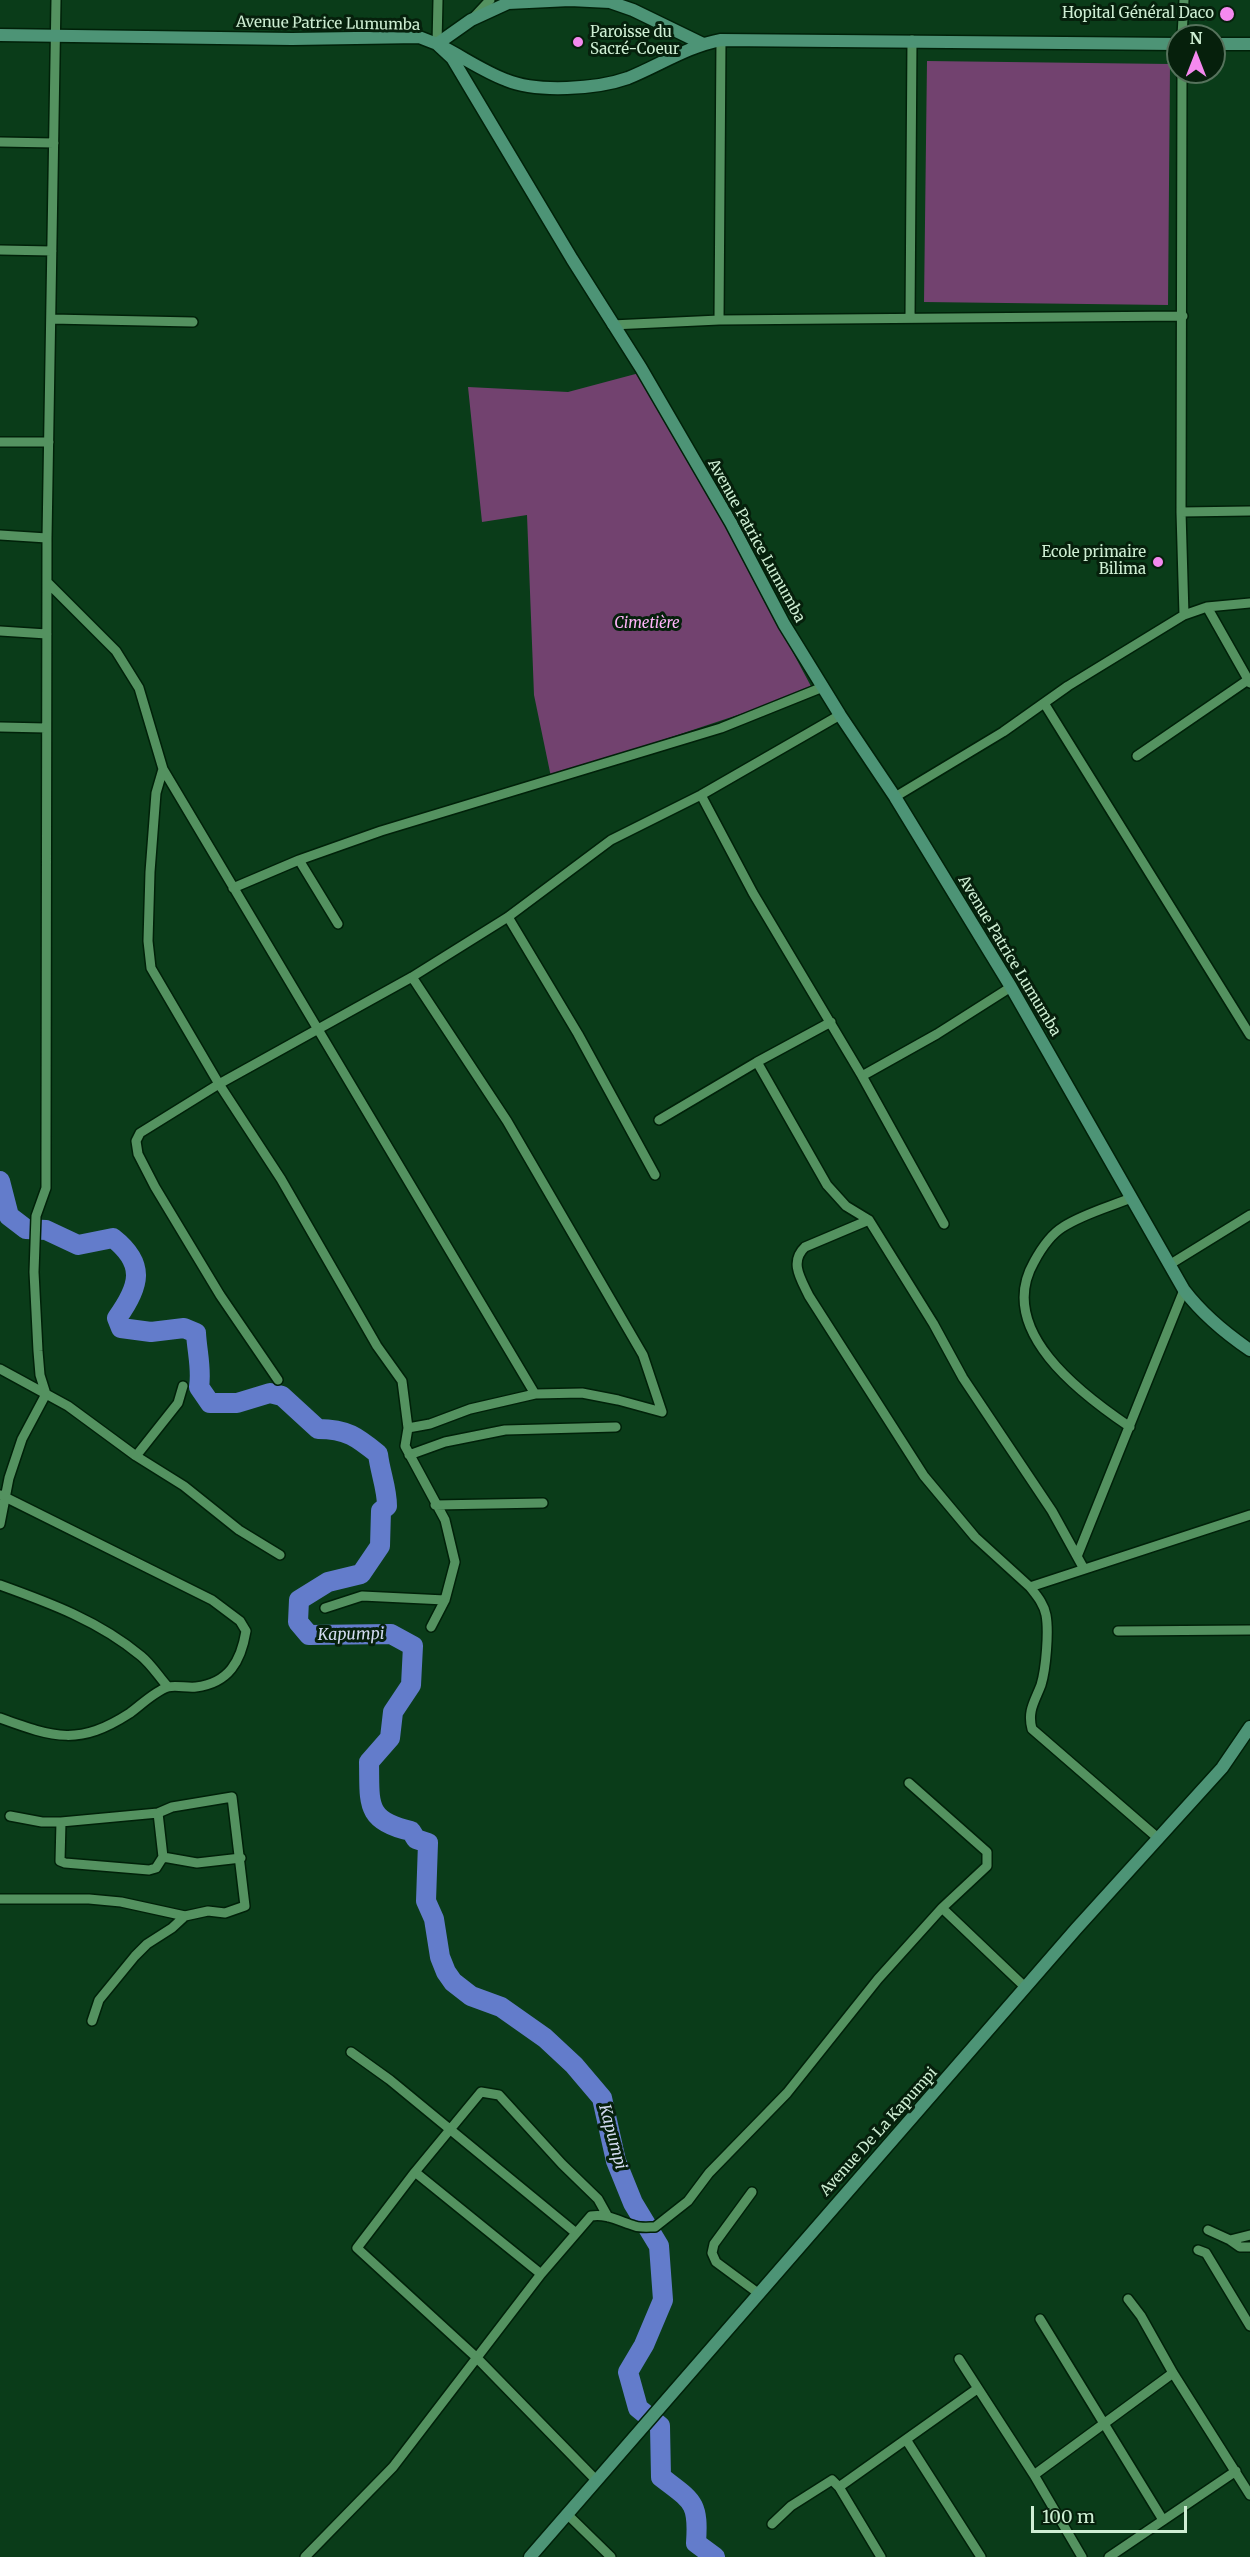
<!DOCTYPE html>
<meta charset="utf-8">
<style>
body{margin:0}
#map{position:relative;width:1250px;height:2557px;overflow:hidden;background:#0a3c19;font-family:Merriweather,serif}
canvas{display:block}
.north{position:absolute;left:1166px;top:24px;width:60px;height:60px;box-sizing:border-box;background:#06200c;border:2px solid #56725c;border-radius:50%;rotate:0deg;font-size:16px;font-weight:700;line-height:24px;text-align:center;color:#ceeed3}
.north::after{content:'';display:block;margin:auto;width:21px;height:27px;background:#f589ef;clip-path:polygon(50% 0,100% 100%,50% 72%,0 100%)}
.scale{position:absolute;left:1031px;top:2506px;width:156px;height:27px;box-sizing:border-box;border:3px solid #ceeed3;border-top:0;padding-left:8px;font-size:18px;line-height:21px;white-space:nowrap;color:#ceeed3;-webkit-text-stroke:4px #06200c;paint-order:stroke}
</style>
<div id="map">
<canvas width="1250" height="2557"></canvas>
<div class="north">N</div>
<div class="scale">100 m</div>
</div>
<script>
const g = document.querySelector('canvas').getContext('2d');
g.lineJoin = 'round';
function paint(path, color) {
  g.fillStyle = color;
  g.fill(path, 'evenodd');
}
function trace(path, color, width, dash) {
  g.strokeStyle = color;
  g.lineWidth = width;
  g.lineCap = dash ? 'butt' : 'round';
  g.setLineDash(dash || []);
  g.stroke(path);
}
function drawText(font, color, halo, rows, align = 'center') {
  g.font = font + ' Merriweather,serif';
  g.lineWidth = 6;
  g.setLineDash([]);
  g.textBaseline = 'middle';
  g.strokeStyle = halo;
  g.fillStyle = color;
  for (const [text, x, y, turn = 0] of rows) {
    g.save();
    g.translate(x, y);
    g.rotate((+turn || 0) * Math.PI / 180);
    g.textAlign = isNaN(turn) ? turn : align;
    if (halo) g.strokeText(text, 0, 0);
    g.fillText(text, 0, 0);
    g.restore();
  }
}
paint(new Path2D(`
 M 927,61 L 1170,64 L 1168,305 L 924,302 Z
 M 643,372 L 813,690 L 551,777 L 534,695 L 527,515 L 482,522 L 468,387 L 568,392 Z`), '#72426f');
trace(new Path2D(`
 M 0,1181 L 9,1216 L 26,1229 L 46,1230 L 78,1245 L 113,1238 C 146,1264 140,1286 117,1318 L 121,1328 L 151,1332 L 184,1328 L 196,1333 C 197,1352 202,1369 199,1387 L 210,1403 L 237,1403 L 270,1393 L 282,1396 L 318,1429 C 347,1429 357,1437 378,1454 C 380,1472 387,1488 387,1506 L 381,1511 L 380,1546 L 361,1574 L 328,1582 L 299,1600 L 298,1622 L 309,1635 L 391,1634 L 413,1646 L 411,1685 L 393,1712 L 390,1738 L 369,1762 C 370,1802 364,1821 411,1831 L 416,1839 L 428,1843 L 426,1901 L 434,1919 L 440,1957 L 446,1972 L 453,1982 L 471,1996 L 501,2007 L 545,2038 L 574,2065 L 602,2098 L 616,2161 L 633,2203 L 659,2246 L 663,2300 L 644,2345 L 628,2372 L 638,2408 L 660,2426 L 661,2477 C 692,2501 699,2501 696,2543 L 715,2557`), '#637ccb', 20);
const street = new Path2D(`
 M 475,16 L 490,0
 M 1182,36 L 1184,0
 M 437,44 L 438,0
 M 1182,72 L 1181,512 L 1184,615
 M 0,142 L 54,143
 M 0,250 L 52,251
 M 910,318 L 912,40
 M 51,319 L 193,322
 M 719,320 L 721,40
 M 612,325 L 719,320 L 1183,316
 M 0,442 L 49,442
 M 1181,512 L 1250,511
 M 0,535 L 47,538
 M 48,583 L 116,651 L 139,688 L 163,769 L 535,1394
 M 1207,607 L 1250,683
 M 0,631 L 47,634
 M 1044,703 L 1250,1035
 M 0,727 L 46,728
 M 1137,756 L 1248,680
 M 163,769 L 156,793 L 150,872 L 148,941 L 151,968 L 219,1084 L 281,1179 L 377,1346 L 402,1381 L 408,1428 L 405,1446 L 445,1520 L 455,1562 L 445,1600 L 431,1627
 M 701,795 L 753,893 L 862,1076 L 944,1224
 M 895,797 L 1003,732 L 1068,686 L 1184,615 L 1207,607 L 1250,603
 M 299,860 L 338,924
 M 233,888 L 299,860 L 381,831 L 721,728 L 823,687
 M 508,917 L 578,1034 L 655,1175
 M 412,977 L 507,1121 L 643,1355 L 662,1412
 M 757,1062 L 827,1185 L 846,1206 L 869,1220 L 933,1323 L 963,1378 L 1052,1511 L 1084,1569
 M 862,1076 L 937,1034 L 1011,987
 M 659,1120 L 757,1062 L 831,1022
 M 869,1220 L 805,1247 C 789,1262 801,1279 809,1296 L 924,1476 L 975,1537 L 1030,1587 L 1250,1515
 M 1169,1265 L 1250,1215
 M 0,1369 L 68,1406 L 136,1456 L 184,1486 L 239,1530 L 280,1555
 M 278,1380 L 220,1295 L 155,1187 L 138,1154 L 136,1141 L 140,1133 L 219,1084 L 412,977 L 508,917 L 611,840 L 701,795 L 840,715
 M 1130,1427 C 1081,1394 995,1330 1034,1262 C 1041,1249 1050,1235 1063,1227 C 1083,1214 1109,1207 1131,1198
 M 408,1428 L 430,1424 L 470,1409 L 535,1394 L 582,1393 L 618,1400 L 662,1412
 M 409,1455 L 445,1442 L 505,1430 L 616,1427
 M 136,1456 L 178,1403 L 183,1386
 M 435,1505 L 543,1503
 M 0,1524 L 9,1478 L 22,1439 L 46,1394 L 40,1375 L 38,1351 L 34,1272 L 36,1216 L 46,1188 L 46,1151 L 47,538 L 56,0
 M 1078,1554 L 1184,1290
 M 0,1585 C 50,1603 99,1621 141,1656 C 151,1664 159,1677 168,1687
 M 1030,1587 C 1037,1596 1044,1604 1046,1615 C 1049,1631 1046,1669 1041,1685 C 1035,1701 1027,1711 1032,1729 L 1159,1839
 M 325,1608 L 362,1596 L 445,1600
 M 1118,1631 L 1250,1630
 M 0,1718 C 55,1738 79,1746 130,1713 C 141,1705 155,1691 168,1687 C 176,1685 187,1688 196,1687 C 229,1683 241,1661 246,1631 L 240,1621 L 212,1600 L 1,1495
 M 158,1813 L 163,1857 L 197,1863 L 241,1858
 M 61,1822 L 60,1861 L 65,1863 L 149,1870 L 156,1868 L 163,1857
 M 0,1899 L 89,1899 L 121,1902 L 185,1916 L 208,1911 L 225,1913 L 245,1906 L 232,1797 L 172,1807 L 158,1813 L 61,1822 L 42,1822 L 10,1816
 M 942,1908 L 1025,1987
 M 92,2021 L 99,2000 L 135,1956 L 147,1944 L 172,1928 L 185,1916
 M 351,2052 L 390,2080 L 576,2233
 M 415,2172 L 541,2274
 M 752,2192 L 714,2244 L 712,2253 L 716,2262 L 758,2293
 M 1208,2230 L 1230,2240 L 1250,2235
 M 1230,2240 L 1240,2247 L 1250,2247
 M 1198,2250 L 1206,2253 L 1250,2326
 M 1128,2299 L 1141,2316 L 1173,2373 L 1250,2495
 M 1040,2319 L 1163,2520
 M 959,2359 L 1034,2475
 M 907,2441 L 981,2557
 M 597,2481 L 476,2357 L 357,2248 L 415,2172 L 481,2092 L 499,2095 L 562,2164 L 598,2199 L 608,2217
 M 839,2487 L 881,2557
 M 568,2515 L 611,2557
 M 772,2524 L 791,2506 L 832,2480 L 839,2487 L 977,2389
 M 305,2557 L 393,2467 L 541,2274 L 591,2216 C 606,2213 621,2222 635,2226 C 641,2228 649,2227 655,2227 L 688,2201 L 709,2173 L 787,2093 L 878,1979 L 942,1908 L 987,1866 L 987,1852 L 909,1783
 M 1082,2557 L 1034,2475 L 1173,2373
 M 1109,2557 L 1236,2471`);
const secondary = new Path2D(`
 M 0,35 L 292,39 L 419,37 L 437,44 L 452,58 L 572,259 L 641,368 L 731,523 L 784,624 L 840,715 L 895,797 L 1011,987 L 1184,1290 C 1203,1315 1225,1333 1250,1350
 M 703,44 L 633,10 L 610,2 L 570,0 L 508,3 L 471,20 L 437,44 C 460,55 482,71 506,80 C 537,93 597,89 628,78 C 660,65 688,46 721,40 L 1178,44
 M 1214,44 L 1250,44
 M 530,2557 L 1076,1929 L 1222,1768 L 1250,1727`);
trace(street, '#002109', 12);
trace(secondary, '#002109', 15);
trace(street, '#549260', 9);
trace(secondary, '#4d9476', 12);
for (const [x, y, r, color] of [
 [1227,14,8,"#f589ef"],
 [578,42,6,"#f589ef"],
 [1158,562,6,"#f589ef"]
]) {
  const dot = new Path2D();
  dot.arc(x, y, r, 0, 2 * Math.PI);
  g.fillStyle = color;
  g.fill(dot);
  trace(dot, '#06200c', 2);
}
drawText('15px', '#ceeed3', '#06200c', [
 ["Hopital Général Daco",1214,14],
 ["Paroisse du",590,33,"left"],
 ["Sacré-Coeur",590,50,"left"],
 ["Ecole primaire",1146,553],
 ["Bilima",1146,570]
], 'right');
drawText('15px', '#ceeed3', '#06200c', [
 ["Avenue Patrice Lumumba",328,24,1],
 ["Avenue Patrice Lumumba",756,541,61],
 ["Avenue Patrice Lumumba",1009,956,59],
 ["Avenue De La Kapumpi",879,2132,-48]
]);
drawText('italic 15px', '#ffb4f9', '#06200c', [
 ["Cimetière",647,624]
]);
drawText('italic 16px', '#d2daf0', '#06200c', [
 ["Kapumpi",351,1635,-1],
 ["Kapumpi",612,2137,75]
]);
</script>
